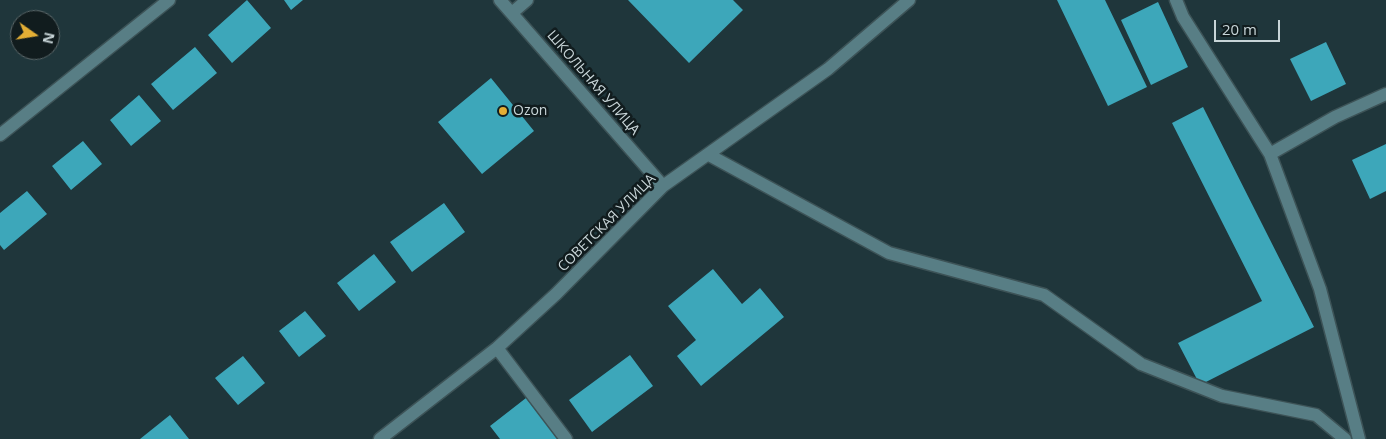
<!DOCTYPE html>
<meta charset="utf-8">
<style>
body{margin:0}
#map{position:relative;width:1386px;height:439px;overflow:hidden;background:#1f363b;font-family:"Open Sans",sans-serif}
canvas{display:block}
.north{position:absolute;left:10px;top:10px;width:50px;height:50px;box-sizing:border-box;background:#111c1e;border:1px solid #5a6668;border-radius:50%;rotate:103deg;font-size:14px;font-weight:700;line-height:20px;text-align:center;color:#c8d5d8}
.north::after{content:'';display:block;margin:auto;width:18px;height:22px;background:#e3ae35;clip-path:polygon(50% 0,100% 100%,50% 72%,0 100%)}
.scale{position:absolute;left:1214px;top:20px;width:66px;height:22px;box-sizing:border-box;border:2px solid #c8d5d8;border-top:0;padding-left:6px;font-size:15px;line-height:18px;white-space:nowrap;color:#c8d5d8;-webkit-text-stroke:4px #111c1e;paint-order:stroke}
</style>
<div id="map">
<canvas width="1386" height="439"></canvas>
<div class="north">N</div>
<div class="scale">20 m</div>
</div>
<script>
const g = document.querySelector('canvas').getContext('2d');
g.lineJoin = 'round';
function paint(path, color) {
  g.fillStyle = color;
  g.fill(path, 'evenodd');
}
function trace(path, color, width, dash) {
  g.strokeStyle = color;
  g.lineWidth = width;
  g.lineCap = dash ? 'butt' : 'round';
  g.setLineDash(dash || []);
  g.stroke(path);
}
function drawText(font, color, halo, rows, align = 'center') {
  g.font = font + ' "Open Sans",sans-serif';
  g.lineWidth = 5;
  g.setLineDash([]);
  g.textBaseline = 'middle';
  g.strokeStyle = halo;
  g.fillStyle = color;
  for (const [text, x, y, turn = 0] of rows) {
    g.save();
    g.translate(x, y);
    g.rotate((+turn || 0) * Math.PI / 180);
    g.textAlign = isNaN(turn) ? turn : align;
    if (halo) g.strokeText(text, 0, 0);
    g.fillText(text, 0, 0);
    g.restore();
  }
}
paint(new Path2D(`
 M 247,0 L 271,28 L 232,63 L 208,35 Z
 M 284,0 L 303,0 L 291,10 Z
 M 628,0 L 733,0 L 743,10 L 689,63 Z
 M 1057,0 L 1105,0 L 1147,87 L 1108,106 Z
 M 1158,2 L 1188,67 L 1151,85 L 1121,20 Z
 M 1326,42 L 1346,84 L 1311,101 L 1290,59 Z
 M 195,47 L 217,73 L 173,110 L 151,84 Z
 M 491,78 L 534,131 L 482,174 L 438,122 Z
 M 139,95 L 161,121 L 131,146 L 110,120 Z
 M 1203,107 L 1314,327 L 1200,385 L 1178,343 L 1262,301 L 1172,123 Z
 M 83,141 L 102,164 L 71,190 L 52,166 Z
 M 1386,144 L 1386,191 L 1370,199 L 1352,160 Z
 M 27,191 L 47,214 L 4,250 L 0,245 L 0,213 Z
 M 444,203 L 465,232 L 412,272 L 390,242 Z
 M 374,254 L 396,282 L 359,311 L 337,283 Z
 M 713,269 L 742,304 L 760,288 L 784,317 L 701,386 L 677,356 L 696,340 L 668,306 Z
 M 305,311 L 326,336 L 299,357 L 279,331 Z
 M 630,355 L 653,386 L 592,432 L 569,400 Z
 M 243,356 L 265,383 L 238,405 L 215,378 Z
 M 526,398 L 558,439 L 500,439 L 490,426 Z
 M 170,415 L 189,439 L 140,439 Z`), '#3da7ba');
const minor = new Path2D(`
 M 500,0 L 663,186
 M 1176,0 L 1183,17 L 1270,154 L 1320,289 L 1359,439
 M 512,13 L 527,0
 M 0,135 L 169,0
 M 1270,154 L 1335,117 L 1386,94
 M 709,155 L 889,253 L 1044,295 L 1141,364 L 1222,396 L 1316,415 L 1345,439
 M 497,348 L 566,439
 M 380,439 L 497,348 L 556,294 L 663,186 L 828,69 L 909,0`);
trace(minor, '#3d5357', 15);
trace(minor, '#587e85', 12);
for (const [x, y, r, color] of [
 [503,111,5,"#e3ae35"]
]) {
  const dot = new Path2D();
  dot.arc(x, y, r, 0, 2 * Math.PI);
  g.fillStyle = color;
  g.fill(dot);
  trace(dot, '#111c1e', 2);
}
drawText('14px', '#c8d5d8', '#111c1e', [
 ["ШКОЛЬНАЯ УЛИЦА",593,83,49],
 ["СОВЕТСКАЯ УЛИЦА",607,223,-45]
]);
drawText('14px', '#c8d5d8', '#111c1e', [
 ["Ozon",513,111]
], 'left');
</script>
